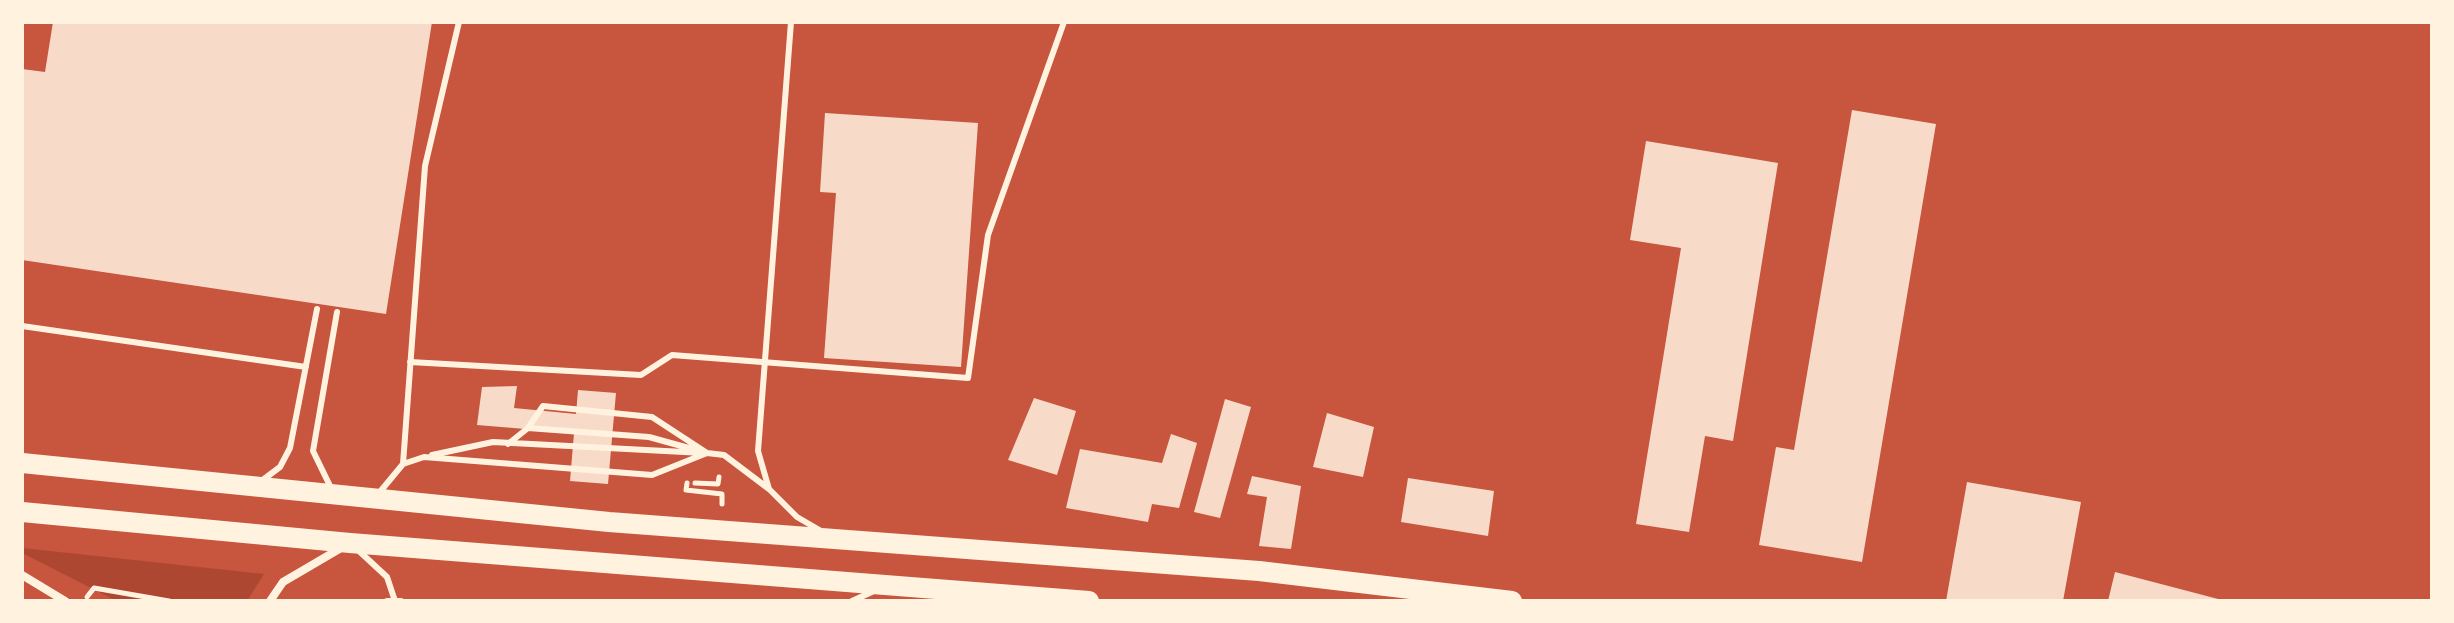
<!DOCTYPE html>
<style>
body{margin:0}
#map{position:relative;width:2454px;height:623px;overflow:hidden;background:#c8553d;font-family:"Exo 2",sans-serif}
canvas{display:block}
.frame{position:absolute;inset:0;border:24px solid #fff3e0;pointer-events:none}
</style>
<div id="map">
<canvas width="2454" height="623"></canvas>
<div class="frame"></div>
</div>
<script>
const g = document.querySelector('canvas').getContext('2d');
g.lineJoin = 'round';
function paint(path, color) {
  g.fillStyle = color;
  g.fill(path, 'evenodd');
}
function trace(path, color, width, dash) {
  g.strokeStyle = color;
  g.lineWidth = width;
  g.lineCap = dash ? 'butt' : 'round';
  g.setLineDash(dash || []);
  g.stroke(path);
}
paint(new Path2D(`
 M 22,548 L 264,574 L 247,601 L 117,601 L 22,553 Z`), '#ae4732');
paint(new Path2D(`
 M 53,22 L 432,22 L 386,314 L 22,260 L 22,69 L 45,72 Z
 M 1852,110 L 1936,124 L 1862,562 L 1759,545 L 1776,447 L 1794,450 Z
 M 825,113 L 978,123 L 961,367 L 824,358 L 836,193 L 820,192 Z
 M 1646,141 L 1778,163 L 1733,441 L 1705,436 L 1689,532 L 1636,524 L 1681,248 L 1630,240 Z
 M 517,386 L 514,408 L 576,414 L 578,390 L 616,393 L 608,484 L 570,481 L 574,433 L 477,425 L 482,387 Z
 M 1034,398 L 1076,411 L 1057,475 L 1008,460 Z
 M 1225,399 L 1251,407 L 1220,518 L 1194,512 Z
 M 1327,413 L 1374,427 L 1363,477 L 1313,467 Z
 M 1171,434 L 1197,443 L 1179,508 L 1152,504 L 1148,522 L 1066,508 L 1080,449 L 1162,463 Z
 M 1252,476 L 1301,486 L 1291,549 L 1259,546 L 1267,497 L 1247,494 Z
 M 1408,478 L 1494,491 L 1488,536 L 1401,522 Z
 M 1967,482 L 2081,502 L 2063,601 L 1946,601 Z
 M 2115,572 L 2222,600 L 2222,601 L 2108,601 Z`), '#f7dbc8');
trace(new Path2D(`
 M 687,483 L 686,490 L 722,494 L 722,504
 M 695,483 L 718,484 L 719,477
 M 87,597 L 94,588 L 169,601`), '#fff3e0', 5);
trace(new Path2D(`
 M 791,22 L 758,451 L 769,489 L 797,517 L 821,531
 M 22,326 L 306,367
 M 410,362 L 641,375 L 672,355 L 968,378 L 988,235 L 1064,22
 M 528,428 L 543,406 L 652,417 L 707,453 L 724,455 L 769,489
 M 508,444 L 528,428 L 649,437 L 696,450
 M 432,455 L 493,442 L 703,453
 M 403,464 L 424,457 L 652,475 L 707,453
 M 260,482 L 280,467 L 290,448 L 317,309
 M 332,490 L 313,451 L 337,312
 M 379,493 L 403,464 L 425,166 L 459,22
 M 359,551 L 387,577 L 395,601
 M 387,601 L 401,601
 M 852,601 L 874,591`), '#fff3e0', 6);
trace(new Path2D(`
 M 22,575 L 65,601
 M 270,601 L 283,582 L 341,548`), '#fff3e0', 8);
trace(new Path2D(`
 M 22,463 L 609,522 L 1259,571 L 1512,601
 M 22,512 L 350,543 L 1089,601`), '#fff3e0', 20);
</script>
